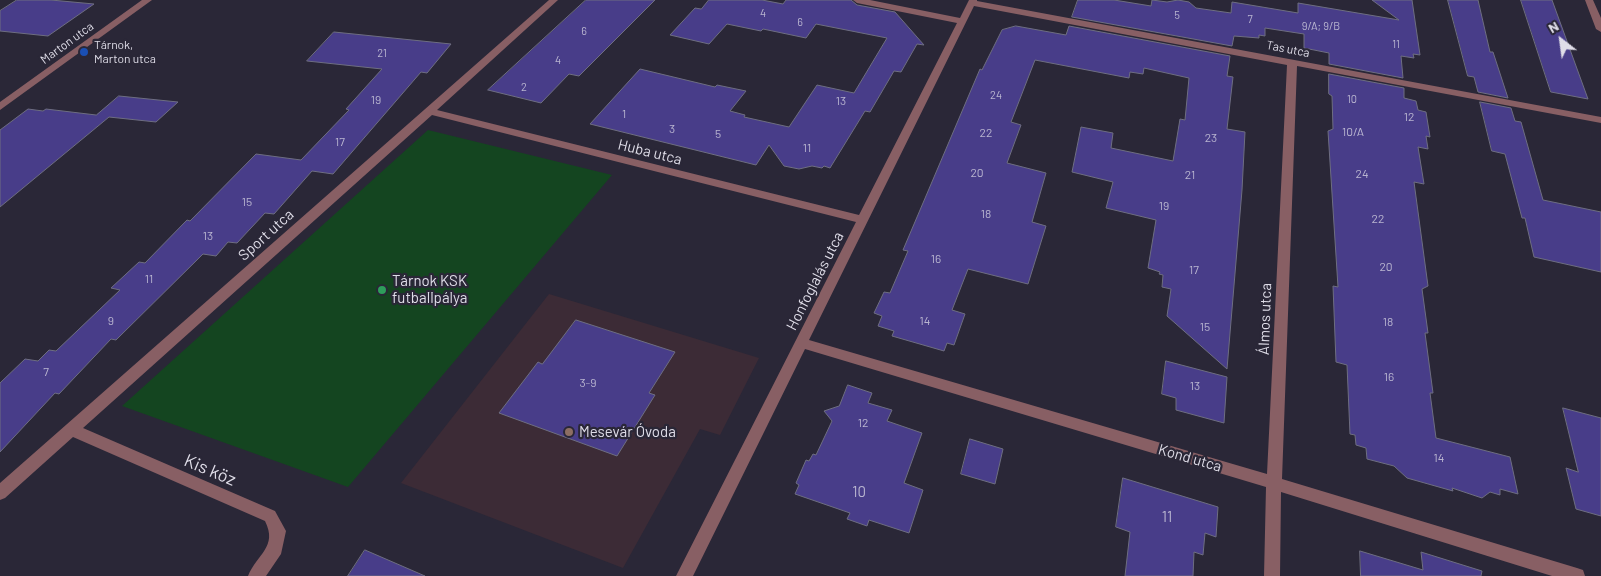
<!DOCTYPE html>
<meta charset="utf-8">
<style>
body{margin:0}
#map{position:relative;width:1601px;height:576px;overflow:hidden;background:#2a2737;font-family:Barlow,sans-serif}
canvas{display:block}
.north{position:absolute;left:1536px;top:15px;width:50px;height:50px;-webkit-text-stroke:4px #2a2737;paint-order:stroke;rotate:330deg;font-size:14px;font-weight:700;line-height:20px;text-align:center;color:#dfdde8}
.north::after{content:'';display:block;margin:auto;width:18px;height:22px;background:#dfdde8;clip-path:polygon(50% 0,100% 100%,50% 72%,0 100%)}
</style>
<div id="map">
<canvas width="1601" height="576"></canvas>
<div class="north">N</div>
</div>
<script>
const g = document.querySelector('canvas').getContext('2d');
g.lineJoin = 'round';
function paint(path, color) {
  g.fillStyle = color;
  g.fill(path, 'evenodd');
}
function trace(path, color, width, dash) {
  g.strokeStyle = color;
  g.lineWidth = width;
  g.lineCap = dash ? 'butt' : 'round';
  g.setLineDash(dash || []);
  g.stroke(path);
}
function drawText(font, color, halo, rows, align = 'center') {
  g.font = font + ' Barlow,sans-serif';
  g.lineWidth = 4.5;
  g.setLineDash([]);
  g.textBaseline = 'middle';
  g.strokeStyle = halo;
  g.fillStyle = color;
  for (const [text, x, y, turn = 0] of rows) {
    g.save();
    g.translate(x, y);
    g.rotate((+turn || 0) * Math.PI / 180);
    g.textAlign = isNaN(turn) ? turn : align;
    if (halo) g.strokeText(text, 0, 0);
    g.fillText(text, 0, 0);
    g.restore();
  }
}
paint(new Path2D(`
 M 549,294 L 759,358 L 720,435 L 700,429 L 623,568 L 401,483 Z`), '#3c2b36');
paint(new Path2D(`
 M 428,130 L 612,175 L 348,487 L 122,406 Z`), '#144520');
const building = new Path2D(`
 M 17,0 L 51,0 L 94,4 L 48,36 L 0,31 L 0,11 Z
 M 586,0 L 655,0 L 579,76 L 569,74 L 541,103 L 488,90 Z
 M 709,0 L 762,0 L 783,4 L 786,0 L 851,0 L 857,5 L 895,12 L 924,45 L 917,44 L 901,72 L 894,71 L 870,112 L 865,111 L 830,168 L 824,166 L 822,168 L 812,166 L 799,169 L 784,166 L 769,145 L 756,165 L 590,124 L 640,69 L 715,87 L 717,85 L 746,91 L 730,111 L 745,115 L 744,117 L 789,127 L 817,85 L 854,93 L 887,38 L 816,24 L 806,38 L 763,29 L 761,31 L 727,24 L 709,44 L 670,35 L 695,8 L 701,9 Z
 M 1078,0 L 1114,0 L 1151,6 L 1152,0 L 1167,2 L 1178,0 L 1189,2 L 1196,8 L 1231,13 L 1232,2 L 1298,13 L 1298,3 L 1399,20 L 1372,0 L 1412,0 L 1420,55 L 1413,54 L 1414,58 L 1401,56 L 1403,78 L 1329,64 L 1329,53 L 1304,48 L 1304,34 L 1265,28 L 1265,36 L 1259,35 L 1259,38 L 1234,36 L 1232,46 L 1072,17 Z
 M 1448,0 L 1478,0 L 1490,52 L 1493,52 L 1508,98 L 1478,92 L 1474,77 L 1468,76 Z
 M 1521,0 L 1552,0 L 1588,99 L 1551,92 Z
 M 1016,26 L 1066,35 L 1069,26 L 1230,56 L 1227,76 L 1233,77 L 1227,129 L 1245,132 L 1242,190 L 1227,369 L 1167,316 L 1171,289 L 1162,287 L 1163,275 L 1159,274 L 1160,272 L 1148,268 L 1156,220 L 1106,208 L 1113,182 L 1072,172 L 1081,127 L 1113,133 L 1111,148 L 1173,161 L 1180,119 L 1185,120 L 1189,78 L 1144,68 L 1143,74 L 1130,72 L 1129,78 L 1035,60 L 1011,122 L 1021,125 L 1007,163 L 1046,173 L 1032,222 L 1046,226 L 1028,284 L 968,269 L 952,310 L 965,314 L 954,345 L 947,343 L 944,351 L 892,336 L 894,331 L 878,326 L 882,316 L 874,313 L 884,292 L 890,293 L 908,251 L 903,250 L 980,69 L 982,70 L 1002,30 Z
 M 334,32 L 451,44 L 427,73 L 421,72 L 333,174 L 312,171 L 274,214 L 265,213 L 237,243 L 228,242 L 216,256 L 203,254 L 116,340 L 111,339 L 59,394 L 55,393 L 0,452 L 0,383 L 25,359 L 38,361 L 49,350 L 56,351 L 120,290 L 111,288 L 139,262 L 145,263 L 187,220 L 190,221 L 256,154 L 301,160 L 349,110 L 346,109 L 382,69 L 307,61 Z
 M 1329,74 L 1404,88 L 1404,98 L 1416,101 L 1418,110 L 1426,112 L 1430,137 L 1426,136 L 1428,149 L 1418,147 L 1424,184 L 1414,182 L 1428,286 L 1422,289 L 1428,333 L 1425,333 L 1433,393 L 1430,393 L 1436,438 L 1510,457 L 1518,494 L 1500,489 L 1500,495 L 1490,492 L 1482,498 L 1452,488 L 1453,491 L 1407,478 L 1394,466 L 1367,459 L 1366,448 L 1356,445 L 1355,435 L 1350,434 L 1347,365 L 1336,362 L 1333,286 L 1338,287 L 1328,131 L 1333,129 L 1332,96 L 1329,94 Z
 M 119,96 L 178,102 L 156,122 L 109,117 L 0,207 L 0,130 L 28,109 L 43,111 L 46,109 L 96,115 Z
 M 1480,102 L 1511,108 L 1515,121 L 1521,122 L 1543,200 L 1601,212 L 1601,272 L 1534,257 L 1525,218 L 1522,218 L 1505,154 L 1492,151 Z
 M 576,320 L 675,352 L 649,393 L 655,395 L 617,456 L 499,413 L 538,362 L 542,364 Z
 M 1166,361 L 1227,377 L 1224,423 L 1176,410 L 1176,398 L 1162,394 Z
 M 848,385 L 872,393 L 868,403 L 892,410 L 887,421 L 922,433 L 904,483 L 923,490 L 909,533 L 869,520 L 867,526 L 847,519 L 850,513 L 795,494 L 799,485 L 796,483 L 806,460 L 809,461 L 813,454 L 816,455 L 832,421 L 824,411 L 839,406 Z
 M 1563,408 L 1601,418 L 1601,516 L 1576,509 L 1566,468 L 1578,472 Z
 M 970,439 L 1003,449 L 995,484 L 961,474 Z
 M 1123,478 L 1218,507 L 1216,537 L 1205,533 L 1203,555 L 1194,552 L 1193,576 L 1125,576 L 1130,532 L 1116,527 Z
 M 365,550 L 425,576 L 348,576 Z
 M 1360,551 L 1423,570 L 1421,552 L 1482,571 L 1481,576 L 1361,576 Z`);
paint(building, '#483d89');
trace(building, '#6e6e81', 1);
paint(new Path2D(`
 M 142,0 L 152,0 L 0,110 L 0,102 Z
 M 549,0 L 558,0 L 437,110 L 859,215 L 957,23 L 857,3 L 853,0 L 870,0 L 960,18 L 969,0 L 977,0 L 977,1 L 1601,117 L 1601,123 L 1297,66 L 1282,479 L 1577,568 L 1583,570 L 1585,576 L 1552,576 L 1281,492 L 1280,576 L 1264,576 L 1266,487 L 805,349 L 693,576 L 676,576 L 856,222 L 432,115 L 83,428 L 275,511 L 286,531 L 281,554 L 266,576 L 248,576 C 257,554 278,547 265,521 L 73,437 L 5,498 L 0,500 L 0,483 ZM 974,6 L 1287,65 L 1267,474 L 809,340 Z
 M 1585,0 L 1593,0 L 1601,18 L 1601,32 L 1596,29 Z`), '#885f64');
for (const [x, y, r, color] of [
 [84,52,5,"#1a4fb4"],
 [382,290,5,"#2e9e5b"],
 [569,432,5,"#8d6e63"]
]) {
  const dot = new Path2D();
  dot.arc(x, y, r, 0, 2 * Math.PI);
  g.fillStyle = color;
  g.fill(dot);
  trace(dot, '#2a2737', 2);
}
drawText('11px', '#b9b5d0', null, [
 ["4",763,13],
 ["5",1177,15],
 ["7",1250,19],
 ["6",800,22],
 ["9/A; 9/B",1321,26],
 ["6",584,31],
 ["11",1396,44],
 ["21",382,53],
 ["4",558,60],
 ["2",524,87],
 ["24",996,95],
 ["10",1352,99]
]);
drawText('12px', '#dfdde8', '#2a2737', [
 ["Marton utca",67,43,-36],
 ["Tas utca",1288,49,11]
]);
drawText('12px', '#dfdde8', '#2a2737', [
 ["Tárnok,",94,45],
 ["Marton utca",94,59]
], 'left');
drawText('12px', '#b9b5d0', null, [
 ["19",376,100],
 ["13",841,101],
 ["1",624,114],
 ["12",1409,117],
 ["3",672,129],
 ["10/A",1353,132],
 ["22",986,133],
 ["5",718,134],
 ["23",1211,138],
 ["17",340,142],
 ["11",807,148],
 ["20",977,173],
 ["24",1362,174],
 ["21",1190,175],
 ["15",247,202],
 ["19",1164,206],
 ["18",986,214],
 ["22",1378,219],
 ["13",208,236],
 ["16",936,259],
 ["20",1386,267],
 ["17",1194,270],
 ["11",149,279],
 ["9",111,321],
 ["14",925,321],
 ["18",1388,322],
 ["15",1205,327],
 ["7",46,372],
 ["16",1389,377],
 ["3-9",588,383],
 ["13",1195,386],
 ["12",863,423],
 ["14",1439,458]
]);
drawText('15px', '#dfdde8', '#2a2737', [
 ["Huba utca",650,152,14],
 ["Sport utca",266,235,-42],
 ["Honfoglalás utca",815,281,-63],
 ["Álmos utca",1265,319,-88],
 ["Kond utca",1190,458,16]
]);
drawText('15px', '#dfdde8', '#2a2737', [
 ["Tárnok KSK",392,281],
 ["futballpálya",392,298],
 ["Mesevár Óvoda",579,432]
], 'left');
drawText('15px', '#b9b5d0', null, [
 ["10",859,492],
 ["11",1167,517]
]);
drawText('18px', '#dfdde8', '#2a2737', [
 ["Kis köz",210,470,23]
]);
</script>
